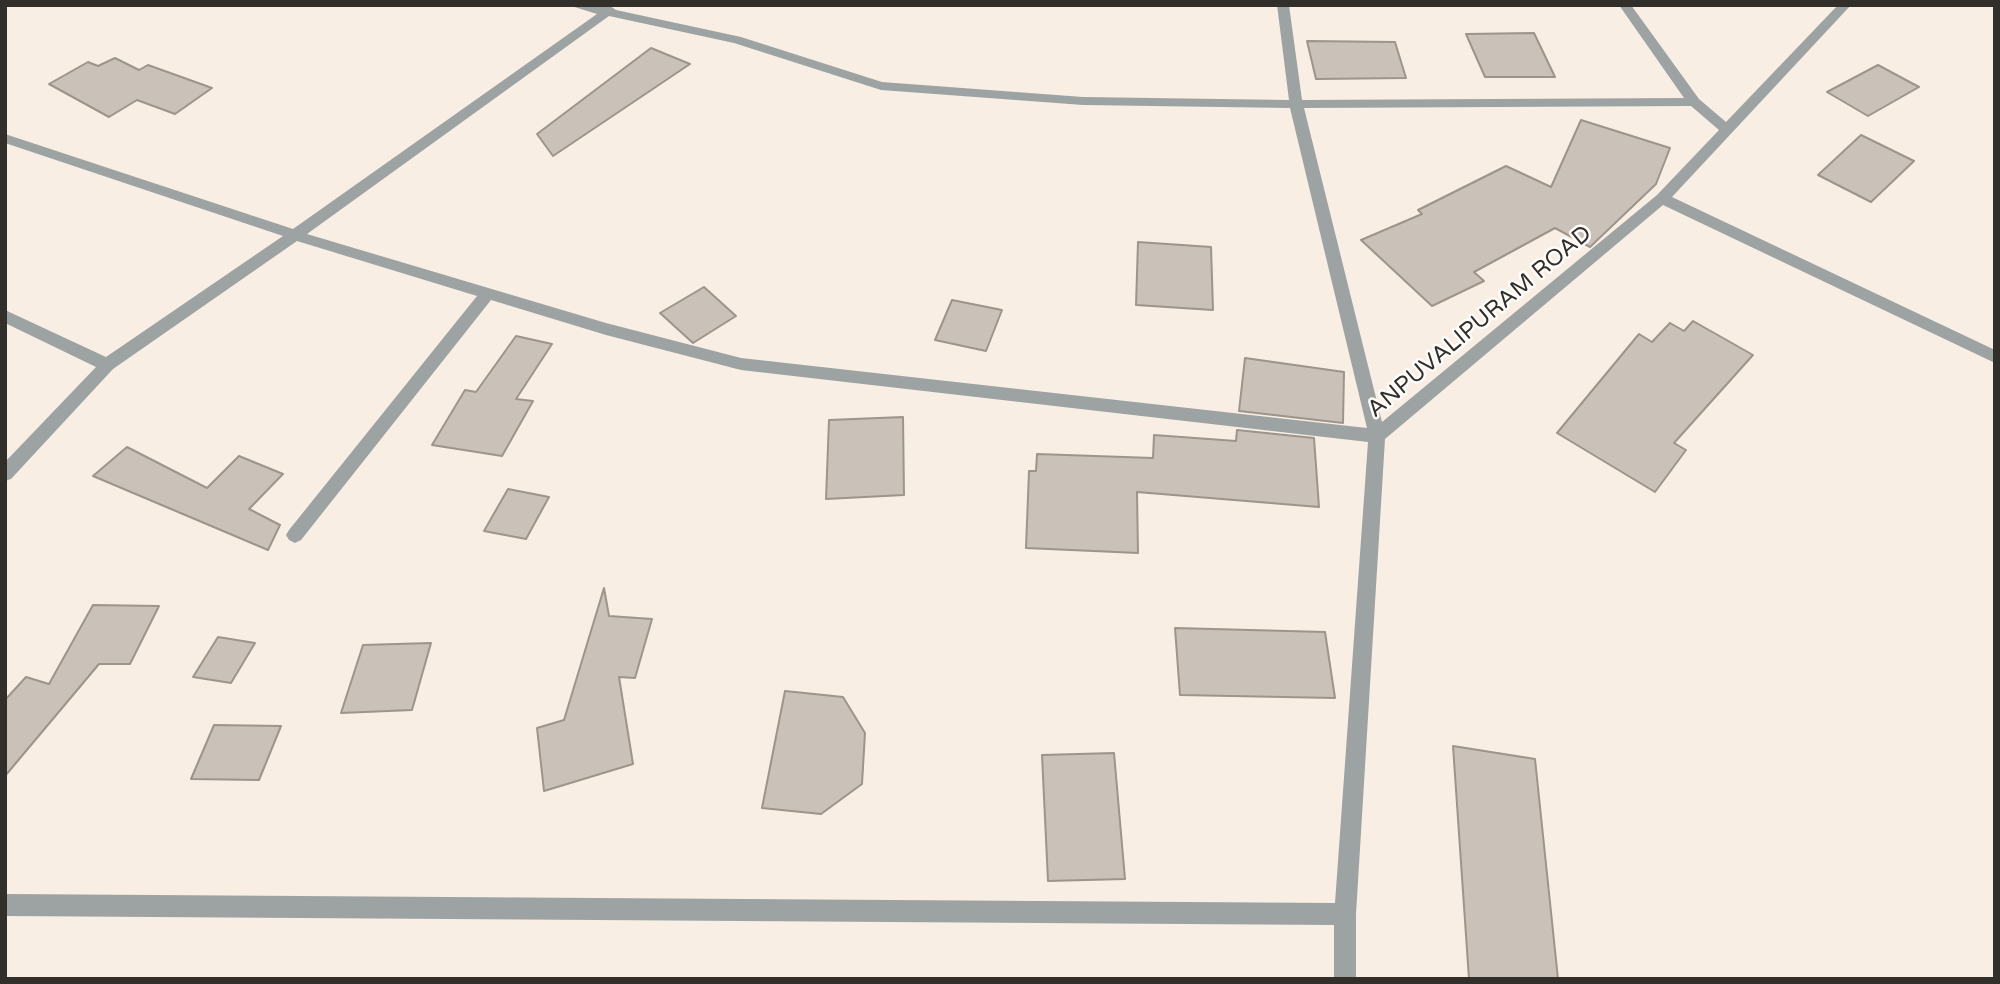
<!DOCTYPE html>
<style>
body{margin:0}
#map{position:relative;width:2000px;height:984px;overflow:hidden;background:#f8eee4;font-family:"Varela Round",sans-serif}
canvas{display:block}
.frame{position:absolute;inset:0;border:7px solid #322f2b;pointer-events:none}
</style>
<div id="map">
<canvas width="2000" height="984"></canvas>
<div class="frame"></div>
</div>
<script>
const g = document.querySelector('canvas').getContext('2d');
g.lineJoin = 'round';
function paint(path, color) {
  g.fillStyle = color;
  g.fill(path, 'evenodd');
}
function trace(path, color, width, dash) {
  g.strokeStyle = color;
  g.lineWidth = width;
  g.lineCap = dash ? 'butt' : 'round';
  g.setLineDash(dash || []);
  g.stroke(path);
}
function drawText(font, color, halo, rows, align = 'center') {
  g.font = font + ' "Varela Round",sans-serif';
  g.lineWidth = 5;
  g.setLineDash([]);
  g.textBaseline = 'middle';
  g.strokeStyle = halo;
  g.fillStyle = color;
  for (const [text, x, y, turn = 0] of rows) {
    g.save();
    g.translate(x, y);
    g.rotate((+turn || 0) * Math.PI / 180);
    g.textAlign = isNaN(turn) ? turn : align;
    if (halo) g.strokeText(text, 0, 0);
    g.fillText(text, 0, 0);
    g.restore();
  }
}
const building = new Path2D(`
 M 1534,33 L 1555,77 L 1485,77 L 1466,34 Z
 M 1307,41 L 1395,42 L 1406,78 L 1316,79 Z
 M 651,48 L 690,64 L 553,156 L 537,134 Z
 M 115,58 L 139,70 L 148,65 L 212,88 L 175,114 L 137,100 L 109,117 L 49,84 L 88,62 L 98,66 Z
 M 1878,65 L 1919,87 L 1868,116 L 1827,92 Z
 M 1581,120 L 1670,148 L 1656,184 L 1590,247 L 1555,228 L 1474,272 L 1484,281 L 1432,306 L 1361,240 L 1422,214 L 1418,210 L 1506,166 L 1551,187 Z
 M 1861,135 L 1914,161 L 1871,202 L 1818,175 Z
 M 1138,242 L 1211,247 L 1213,310 L 1136,305 Z
 M 704,287 L 736,316 L 693,343 L 660,313 Z
 M 952,300 L 1002,310 L 986,351 L 935,340 Z
 M 1693,321 L 1753,355 L 1674,443 L 1686,450 L 1655,492 L 1557,433 L 1639,334 L 1652,342 L 1670,323 L 1684,331 Z
 M 516,336 L 552,344 L 516,399 L 533,401 L 502,456 L 432,445 L 465,390 L 476,392 Z
 M 1245,358 L 1344,372 L 1343,423 L 1239,411 Z
 M 903,417 L 904,495 L 826,499 L 829,420 Z
 M 1237,430 L 1314,438 L 1319,507 L 1137,492 L 1138,553 L 1026,548 L 1029,471 L 1036,471 L 1037,454 L 1153,458 L 1154,435 L 1236,441 Z
 M 127,447 L 207,488 L 239,456 L 283,474 L 249,509 L 280,525 L 268,550 L 93,476 Z
 M 508,489 L 549,497 L 526,539 L 484,531 Z
 M 604,588 L 609,616 L 652,619 L 635,678 L 619,677 L 633,764 L 544,791 L 537,728 L 564,720 Z
 M 93,605 L 159,606 L 130,664 L 99,664 L 5,776 L 5,700 L 26,677 L 49,684 Z
 M 1175,628 L 1325,632 L 1335,698 L 1180,695 Z
 M 218,637 L 255,643 L 231,683 L 193,677 Z
 M 431,643 L 412,710 L 341,713 L 363,645 Z
 M 785,691 L 843,697 L 865,733 L 862,784 L 821,814 L 762,808 Z
 M 214,725 L 281,726 L 259,780 L 191,779 Z
 M 1453,746 L 1535,759 L 1558,979 L 1469,979 Z
 M 1114,753 L 1125,879 L 1048,881 L 1042,755 Z`);
paint(building, '#cac1b8');
trace(building, '#9d948b', 2);
paint(new Path2D(`
 M 568,5 L 610,6 L 616,10 L 741,37 L 882,82 L 1083,97 L 1289,100 L 1277,5 L 1289,5 L 1302,100 L 1684,98 L 1619,5 L 1631,5 L 1699,99 L 1726,122 L 1838,5 L 1851,5 L 1672,197 L 1995,350 L 1995,363 L 1663,205 L 1385,439 L 1356,914 L 1356,979 L 1334,979 L 1334,925 L 5,916 L 5,894 L 1335,903 L 1368,442 L 741,370 L 606,335 L 491,300 L 301,540 L 295,543 L 289,540 L 286,535 L 289,530 L 477,296 L 297,241 L 113,369 L 11,479 L 5,481 L 5,462 L 96,367 L 5,323 L 5,310 L 106,357 L 283,236 L 5,143 L 5,134 L 293,229 L 597,14 ZM 609,16 L 734,43 L 881,90 L 1083,105 L 1290,108 L 1367,428 L 741,358 L 606,323 L 307,234 ZM 1691,106 L 1719,130 L 1657,195 L 1382,422 L 1304,108 Z`), '#9da3a3');
drawText('23px', '#322f2b', '#fffdfb', [
 ["ANPUVALIPURAM ROAD",1480,322,-40]
]);
</script>
